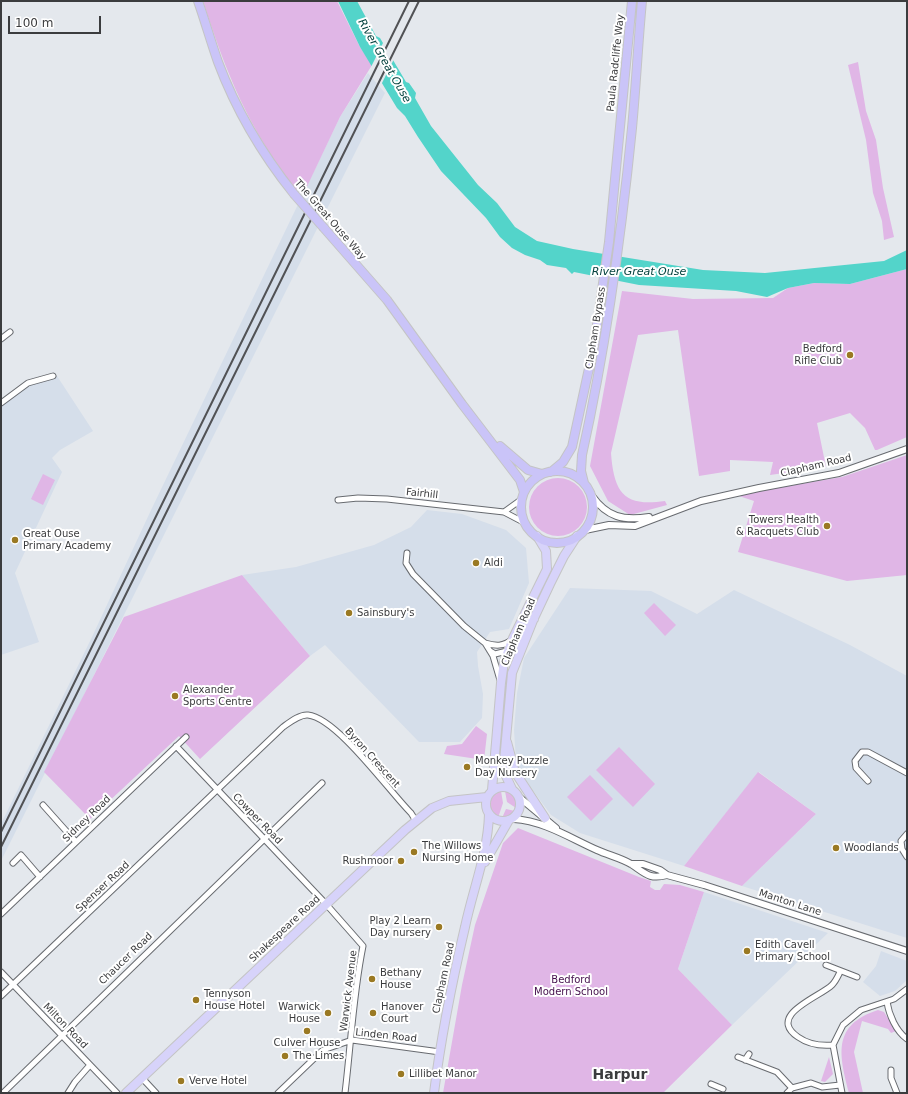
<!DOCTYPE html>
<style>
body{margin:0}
#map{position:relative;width:908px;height:1094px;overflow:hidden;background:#e4e8ed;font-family:"DejaVu Sans",sans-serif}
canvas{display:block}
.frame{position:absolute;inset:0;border:2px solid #3b3c3e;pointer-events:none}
.scale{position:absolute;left:8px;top:16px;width:93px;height:18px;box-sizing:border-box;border:2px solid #3b3c3e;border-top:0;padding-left:5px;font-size:12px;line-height:14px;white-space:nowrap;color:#3b3c3e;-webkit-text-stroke:3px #fff;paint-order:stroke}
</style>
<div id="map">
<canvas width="908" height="1094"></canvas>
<div class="frame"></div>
<div class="scale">100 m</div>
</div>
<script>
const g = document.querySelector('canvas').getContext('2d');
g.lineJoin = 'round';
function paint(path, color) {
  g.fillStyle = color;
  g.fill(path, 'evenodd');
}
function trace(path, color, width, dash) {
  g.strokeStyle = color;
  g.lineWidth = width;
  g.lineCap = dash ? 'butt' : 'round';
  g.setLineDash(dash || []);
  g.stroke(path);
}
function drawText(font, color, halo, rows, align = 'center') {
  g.font = font + ' "DejaVu Sans",sans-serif';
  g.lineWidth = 4;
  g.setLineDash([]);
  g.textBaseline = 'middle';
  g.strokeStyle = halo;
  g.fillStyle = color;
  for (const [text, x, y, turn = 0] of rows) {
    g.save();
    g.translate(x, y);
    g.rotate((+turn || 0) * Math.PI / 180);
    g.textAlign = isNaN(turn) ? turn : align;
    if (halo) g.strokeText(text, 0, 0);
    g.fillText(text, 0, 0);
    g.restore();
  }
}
paint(new Path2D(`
 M 368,73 L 385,93 L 1,861 L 1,824 L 92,637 L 152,508 L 340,117 Z
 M 57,376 L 93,431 L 60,450 L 52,458 L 62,472 L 15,573 L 39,642 L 1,655 L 1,406 L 12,395 L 29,385 Z
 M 427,510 L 462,514 L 506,530 L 526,548 L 529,583 L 509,629 L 490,632 L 477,652 L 478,666 L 483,694 L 482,718 L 460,742 L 419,742 L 325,645 L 310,656 L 242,575 L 296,567 L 374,545 L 411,527 Z
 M 570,588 L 651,591 L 697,614 L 734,590 L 850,645 L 907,676 L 907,938 L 742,886 L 816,814 L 759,772 L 684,866 L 580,833 L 551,815 L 525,780 L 516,761 L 514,730 L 517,693 L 524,658 Z
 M 704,892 L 828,933 L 732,1025 L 678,969 Z
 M 881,951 L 907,961 L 907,980 L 895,991 L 880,996 L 863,982 L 876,966 Z`), '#d5deea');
paint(new Path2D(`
 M 203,1 L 337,1 L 360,47 L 372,65 L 340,117 L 303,195 L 297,188 L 296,190 C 249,130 226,73 203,1 Z
 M 858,62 L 866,111 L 876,140 L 883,188 L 894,237 L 884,240 L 882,221 L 873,193 L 866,140 L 848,65 Z
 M 907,269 L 907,437 L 877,450 L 875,450 L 865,428 L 850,413 L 817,423 L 826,467 L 770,475 L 773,462 L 730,460 L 730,471 L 699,476 L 678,330 L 638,335 L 611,453 C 614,493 624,507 665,501 L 667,505 L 630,515 L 608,501 L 590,466 L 622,291 L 693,299 L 773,298 L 788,288 L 814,283 L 850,284 Z
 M 907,455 L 907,575 L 847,581 L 738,552 L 754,501 L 736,495 L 842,477 Z
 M 43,474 L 55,480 L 43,505 L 31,499 Z
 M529 507a29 29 0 1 1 58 0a29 29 0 1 1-58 0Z
 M 242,575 L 310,656 L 200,759 L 179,736 L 90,819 L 44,772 L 124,617 Z
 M 654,603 L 676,625 L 665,636 L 644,613 Z
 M 476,726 L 487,734 L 484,760 L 444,754 L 447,746 L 462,744 Z
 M 619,747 L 655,784 L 633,807 L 596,770 Z
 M 758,772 L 816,814 L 742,886 L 684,866 Z
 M 590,775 L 613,799 L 591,821 L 567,797 Z
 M 501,791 L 503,803 L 498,818 L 493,814 L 489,806 L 493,795 Z
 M 505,791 C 514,793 518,799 516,808 L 507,802 Z
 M 506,809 L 515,811 L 508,818 L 502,818 Z
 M 518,828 L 639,877 L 651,881 L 650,887 L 655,890 L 660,890 L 664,884 L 680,885 L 704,892 L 678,969 L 732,1025 L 663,1093 L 443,1093 L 462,985 L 475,925 L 503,843 Z
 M 878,1010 L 884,1012 L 896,1031 L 891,1033 L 888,1029 L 862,1021 L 854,1052 L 863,1093 L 849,1093 C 839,1054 832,1025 878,1010 Z
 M 829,1057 L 833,1074 L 825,1082 L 821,1081 Z`), '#e0b6e6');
paint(new Path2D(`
 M 338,1 L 357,1 L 376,36 L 380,38 L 406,82 L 409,83 L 416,93 L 415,98 L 431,126 L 478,185 L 497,203 L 515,227 L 537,241 L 573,249 L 703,270 L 765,273 L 884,261 L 907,250 L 907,269 L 850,284 L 814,283 L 788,288 L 767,297 L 736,291 L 639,285 L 574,272 L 572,274 L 566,268 L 547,265 L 540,260 L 525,255 L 512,248 L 500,237 L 486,218 L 441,171 L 418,137 L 405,116 L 397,108 L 360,47 Z`), '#53d4ca');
paint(new Path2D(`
 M 384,41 L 394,59 L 381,85 L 371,67 Z`), '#e4e8ed');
const minor = new Path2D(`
 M 1,339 L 10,332
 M 1,403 L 28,383 L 53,376
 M 338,500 L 358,498 L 387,499 L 504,512 L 525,523
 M 504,512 L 522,499
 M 407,553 L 406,563 L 413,574 L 464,626 L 485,643 L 493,656 L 500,680
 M 485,643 C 495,646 504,647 512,639
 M 490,651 L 495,654 L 507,651
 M 176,746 L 326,904 L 363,946 C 353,995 351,1044 345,1093
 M 868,781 L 856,768 L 855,761 L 862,752 L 868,752 L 907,773
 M 43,805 L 76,842
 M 907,834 L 901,841 L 902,849 L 907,857
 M 13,863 L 21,855 L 40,877
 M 1,914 L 186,737
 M 826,965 L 857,977
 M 1,972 L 117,1093
 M 1,996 L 283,727 C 290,722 300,714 308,715 C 337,718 389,791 411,813 L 416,821
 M 887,1002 C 889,1015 896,1031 907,1039
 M 833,1045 C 822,1046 808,1044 798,1037 C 766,1015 820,997 832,985 C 836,981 838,976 840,972
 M 738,1057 L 777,1072 L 792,1088
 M 745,1060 L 749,1054
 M 891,1070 L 891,1078 L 897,1093
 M 142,1078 L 156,1093
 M 711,1084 L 723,1089
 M 3,1093 L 322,783
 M 68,1093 L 75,1082 L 90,1065
 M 278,1093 L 323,1050 L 352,1040 L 440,1052
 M 787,1093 L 792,1088 L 811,1083 L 822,1087 L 840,1085
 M 842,1093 L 833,1045 L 843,1025 L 861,1010 L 894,999 L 907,989`);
const tertiary = new Path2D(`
 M 592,496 C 607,517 623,521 649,517
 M 585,530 L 609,525 L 635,526 L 701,501 L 759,488 L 839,473 L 907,449
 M 519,797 L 556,828
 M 514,819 C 544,821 570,838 597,850 C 608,855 621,858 631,864 C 645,873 649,880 667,875
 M 631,864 L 643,864 L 660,870 L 667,875 L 704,885 L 907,951`);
const primary = new Path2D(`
 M 515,645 L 525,627 L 534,619
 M 507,742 L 515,772 L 545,818
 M486 804a17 17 0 1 1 34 0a17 17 0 1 1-34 0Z
 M 512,789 L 505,774 L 504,761 L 512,673 L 534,618 L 550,584 L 564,556 L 577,536
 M 492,790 L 501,683 L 504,662 L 513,638 L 547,569 L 546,551 L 537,536
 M 485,862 L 509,820
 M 126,1093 L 405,830 L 432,808 L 449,801 L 487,797
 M 434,1093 C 441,1037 452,982 465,927 C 473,889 488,853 489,814`);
const trunk = new Path2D(`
 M 198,1 C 205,21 211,42 218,62 C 236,110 262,154 294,194
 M 324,228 L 387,300 L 462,404 L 520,480 L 524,492
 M 500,446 L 528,470 L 542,474
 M521 507a36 36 0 1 1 72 0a36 36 0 1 1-72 0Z
 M 551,472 L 563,462 L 572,447 L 594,345 L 609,242 L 632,1
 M 584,483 L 581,471 L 582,455 C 606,347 621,238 632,128 C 636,86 638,43 642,1`);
trace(minor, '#686b70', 7);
trace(tertiary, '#686b70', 8);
trace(primary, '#c4c4c5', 10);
trace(trunk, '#c4c4c5', 10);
trace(minor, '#fff', 5);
trace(tertiary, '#fff', 6);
trace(primary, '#d7d3fa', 8);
trace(trunk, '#cac4f8', 8);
trace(new Path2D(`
 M 1,832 L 409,1
 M 1,847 L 419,1`), '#515255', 2);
const trunkBridge = new Path2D(`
 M 294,194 L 324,228`);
trace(trunkBridge, '#c4c4c5', 10, []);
trace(trunkBridge, '#cac4f8', 8);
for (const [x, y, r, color] of [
 [850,355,4,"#9a7923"],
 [827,526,4,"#9a7923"],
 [15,540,4,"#9a7923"],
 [476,563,4,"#9a7923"],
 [349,613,4,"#9a7923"],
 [175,696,4,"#9a7923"],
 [467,767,4,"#9a7923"],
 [836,848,4,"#9a7923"],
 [414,852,4,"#9a7923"],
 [401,861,4,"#9a7923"],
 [439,927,4,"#9a7923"],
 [747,951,4,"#9a7923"],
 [372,979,4,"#9a7923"],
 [196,1000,4,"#9a7923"],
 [328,1013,4,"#9a7923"],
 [373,1013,4,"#9a7923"],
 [307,1031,4,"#9a7923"],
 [285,1056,4,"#9a7923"],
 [401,1074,4,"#9a7923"],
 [181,1081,4,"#9a7923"]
]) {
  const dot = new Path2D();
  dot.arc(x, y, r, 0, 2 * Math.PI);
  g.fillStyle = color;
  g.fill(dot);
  trace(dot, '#fff', 1.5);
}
drawText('10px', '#3b3c3e', '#fff', [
 ["Paula Radcliffe Way",616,63,-84],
 ["The Great Ouse Way",330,220,49],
 ["Clapham Bypass",596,328,-81],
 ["Clapham Road",816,466,-13],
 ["Fairhill",422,494,6],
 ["Clapham Road",519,632,-67],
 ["Byron Crescent",372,758,48],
 ["Sidney Road",87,819,-44],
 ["Cowper Road",257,819,46],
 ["Spenser Road",103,887,-43],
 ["Manton Lane",790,903,18],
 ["Shakespeare Road",285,929,-43],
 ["Chaucer Road",126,959,-44],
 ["Clapham Road",444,978,-78],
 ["Warwick Avenue",349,991,-83],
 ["Milton Road",65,1026,46],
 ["Linden Road",386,1036,6]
]);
drawText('10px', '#3b3c3e', '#fff', [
 ["Bedford",842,349,"right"],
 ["Rifle Club",842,361,"right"],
 ["Towers Health",819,520,"right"],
 ["& Racquets Club",819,532,"right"],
 ["Great Ouse",23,534],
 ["Primary Academy",23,546],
 ["Aldi",484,563],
 ["Sainsbury's",357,613],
 ["Alexander",183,690],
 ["Sports Centre",183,702],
 ["Monkey Puzzle",475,761],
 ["Day Nursery",475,773],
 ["The Willows",422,846],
 ["Nursing Home",422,858],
 ["Woodlands",844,848],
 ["Rushmoor",393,861,"right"],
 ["Play 2 Learn",431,921,"right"],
 ["Day nursery",431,933,"right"],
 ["Edith Cavell",755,945],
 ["Primary School",755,957],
 ["Bethany",380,973],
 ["House",380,985],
 ["Tennyson",204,994],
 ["House Hotel",204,1006],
 ["Warwick",320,1007,"right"],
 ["House",320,1019,"right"],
 ["Hanover",381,1007],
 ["Court",381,1019],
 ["Culver House",307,1043,"center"],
 ["The Limes",293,1056],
 ["Lillibet Manor",409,1074],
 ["Verve Hotel",189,1081]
], 'left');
drawText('10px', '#440f4c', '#fff', [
 ["Bedford",571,980],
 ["Modern School",571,992]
]);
drawText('italic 11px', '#04423e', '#fff', [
 ["River Great Ouse",384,61,60],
 ["River Great Ouse",639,272]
]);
drawText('bold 14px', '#3b3c3e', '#fff', [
 ["Harpur",620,1075]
]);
</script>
